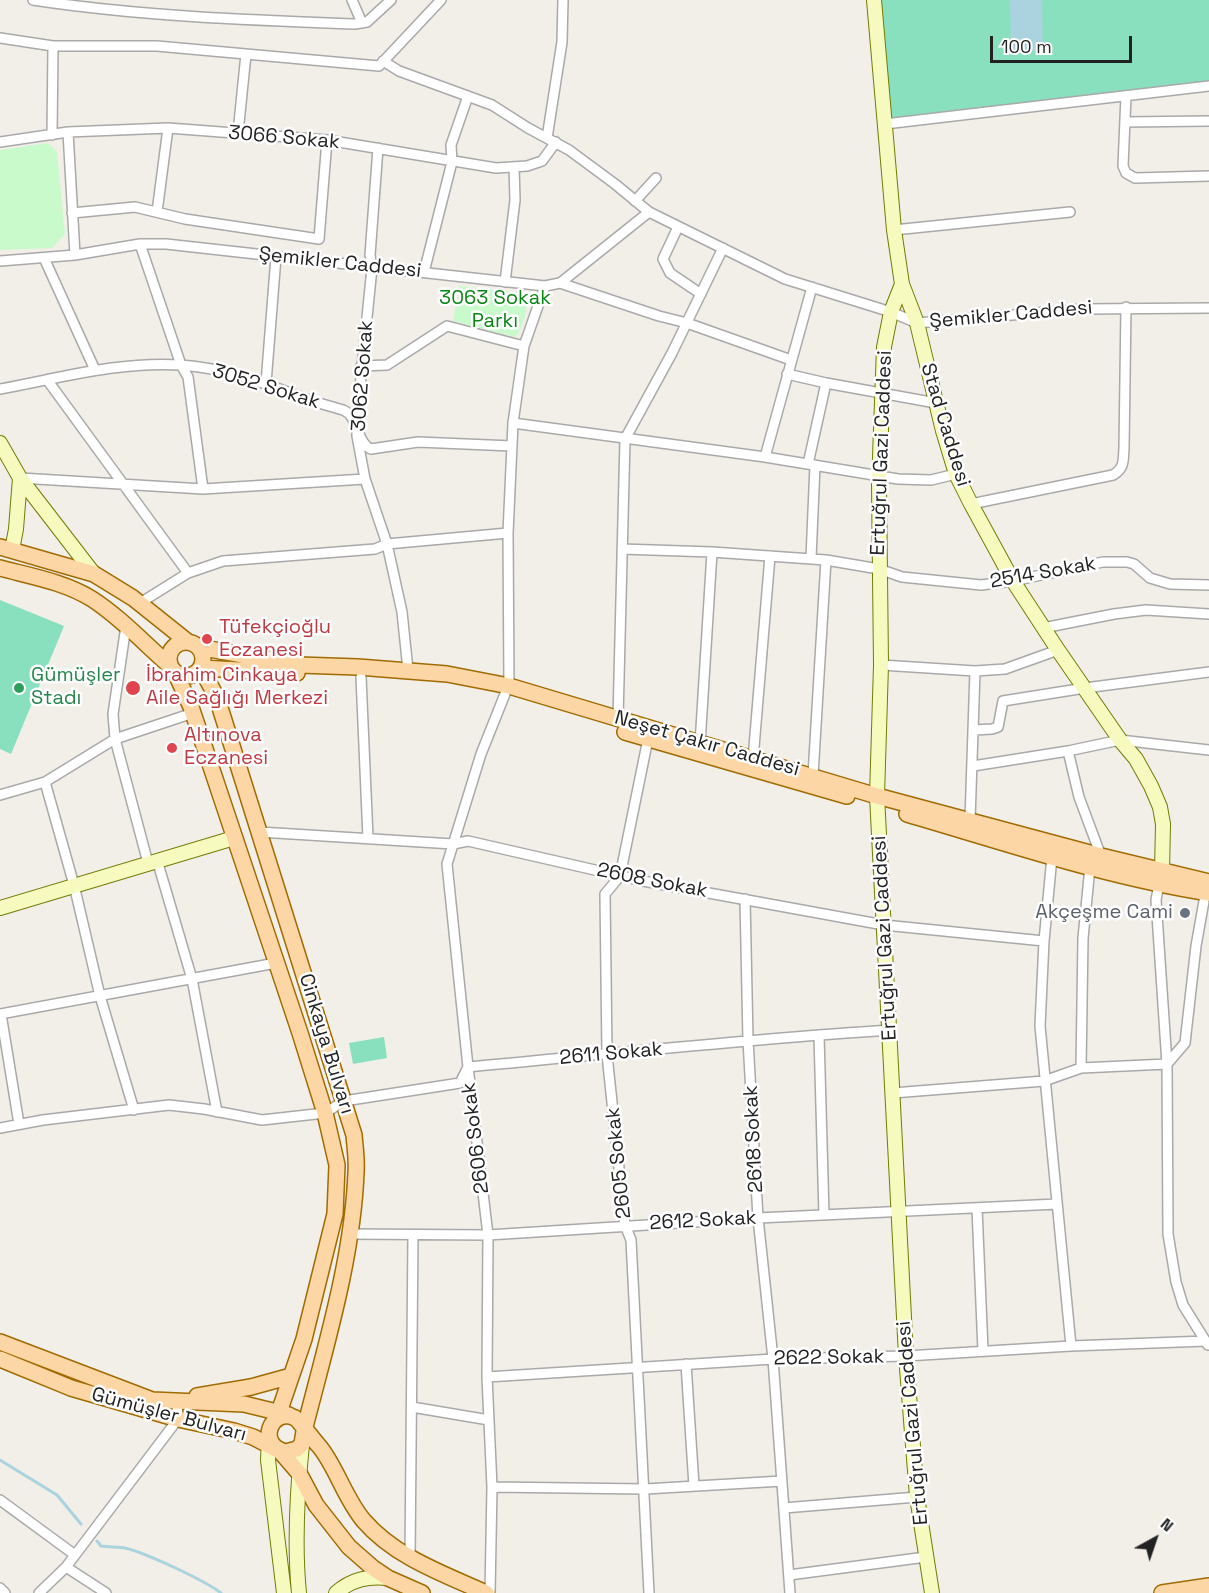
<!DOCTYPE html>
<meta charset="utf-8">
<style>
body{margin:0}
#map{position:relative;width:1209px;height:1593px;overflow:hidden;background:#f2efe9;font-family:"Space Grotesk",sans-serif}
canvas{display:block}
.north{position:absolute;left:1125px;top:1509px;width:60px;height:60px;-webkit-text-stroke:4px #fff;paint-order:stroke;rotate:40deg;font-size:16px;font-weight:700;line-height:24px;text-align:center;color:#222}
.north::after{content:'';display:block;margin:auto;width:21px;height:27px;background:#222;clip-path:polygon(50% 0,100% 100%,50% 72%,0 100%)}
.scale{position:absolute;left:990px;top:36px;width:142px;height:27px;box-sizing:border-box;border:3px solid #222;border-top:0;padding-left:8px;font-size:18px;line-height:21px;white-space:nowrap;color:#222;-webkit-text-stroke:4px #fff;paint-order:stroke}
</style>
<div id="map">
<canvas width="1209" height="1593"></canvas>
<div class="north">N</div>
<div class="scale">100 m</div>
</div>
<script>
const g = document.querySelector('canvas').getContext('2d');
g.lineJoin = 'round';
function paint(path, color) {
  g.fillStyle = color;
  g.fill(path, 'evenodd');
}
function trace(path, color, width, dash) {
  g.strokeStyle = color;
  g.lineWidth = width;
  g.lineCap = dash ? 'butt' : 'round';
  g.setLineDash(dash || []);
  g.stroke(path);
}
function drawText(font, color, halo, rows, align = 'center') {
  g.font = font + ' "Space Grotesk",sans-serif';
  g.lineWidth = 5;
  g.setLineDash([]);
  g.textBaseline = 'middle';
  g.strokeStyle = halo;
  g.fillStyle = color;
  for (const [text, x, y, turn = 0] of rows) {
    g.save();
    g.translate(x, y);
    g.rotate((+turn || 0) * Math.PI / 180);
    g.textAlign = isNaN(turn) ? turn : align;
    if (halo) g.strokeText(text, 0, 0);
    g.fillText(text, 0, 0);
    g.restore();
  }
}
paint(new Path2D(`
 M 48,143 L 57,152 L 65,234 L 52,248 L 0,250 L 0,150 Z
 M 459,286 L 525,293 C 529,306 524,328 515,337 L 453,321 Z`), '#c8facc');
paint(new Path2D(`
 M 878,0 L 1209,0 L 1209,84 L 885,124 Z
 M 0,600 L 64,626 L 11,754 L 0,749 Z
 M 384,1037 L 387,1058 L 353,1064 L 349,1043 Z`), '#88e0be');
paint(new Path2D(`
 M 1010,0 L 1042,0 L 1043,51 L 1011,51 Z`), '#aad3df');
trace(new Path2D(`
 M 0,1460 L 57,1495 L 81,1524
 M 97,1541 L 101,1546 C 109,1547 118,1547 125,1548 C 146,1553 204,1580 221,1593`), '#aad3df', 3);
const street = new Path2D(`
 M 33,0 C 139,16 248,20 355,24 L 367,22 L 391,0
 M 352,0 L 362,23
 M 0,38 L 53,46 L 157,46 L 379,66 L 441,0
 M 383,61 L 399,71 L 492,105 L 528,128 L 569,150 L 615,184 L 649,212
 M 1126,96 L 1123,166 L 1126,173 L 1135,178 L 1209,176
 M 1125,122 L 1209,121
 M 885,124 L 1209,86
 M 68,132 L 75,255
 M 238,133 L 246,54
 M 52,135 L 53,46
 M 547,138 L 562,42 L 563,0
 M 0,142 L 68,132 L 168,128 L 327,140 L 496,168 L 527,166 L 542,161 L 556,142
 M 378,148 L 370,255 L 372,268 L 357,416 L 357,436 L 365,479 L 387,544 L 402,612 L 408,670
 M 635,201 L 656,178
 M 157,212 L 168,128
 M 72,213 L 135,207 L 185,219 L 319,239 L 327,140
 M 678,227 L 663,259 L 670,273 L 701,294
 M 894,230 L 1070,212
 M 140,244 L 181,365 L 188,377 L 203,489
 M 44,258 L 95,370
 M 0,261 L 75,255 L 140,244 L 166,244 L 545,286 L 560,283 L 564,280 L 649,212 L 785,279 L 891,312 L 917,323 L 1083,309 L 1209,308
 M 424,272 L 452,162 L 451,145 L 468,96
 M 505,282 L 515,200 L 514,167
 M 560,283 L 659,316 L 687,323 L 791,360
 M 361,366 L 387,365 L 447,326 L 524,346
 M 787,374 L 826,383 L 936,403
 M 48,381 L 188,573
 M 266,383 L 276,257
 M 0,389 C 60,378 119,361 181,365 C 227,368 269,385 312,401 C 322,404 333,407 343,410 C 359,416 356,443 371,449 L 418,442 L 512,446
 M 513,423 L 765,457 L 898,479 L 931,480 L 956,474
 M 765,457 L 812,287
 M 808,464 L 826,383
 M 20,478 L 203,489 L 365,479
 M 971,504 L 1113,475 C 1125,468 1123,460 1124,448 L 1126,307
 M 622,549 L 712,552 L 826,560 L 879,569 L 902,577 L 981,585 L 1013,581 L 1103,562 L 1127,562 L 1134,564 L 1150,578 L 1170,584 L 1209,585
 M 811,558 L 815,465
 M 140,603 L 188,573 L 223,561 L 375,549 L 387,544 L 508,533
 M 126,626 L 113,714 L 115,739 L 148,863
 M 1043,628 L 1114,614 L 1146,610 L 1209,614
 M 881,665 L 975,671 L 1005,669 L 1058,650
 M 361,677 L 368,838
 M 509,686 L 508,533 L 513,423 L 524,346 L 545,286
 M 618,719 L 625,439 L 672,353 L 723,248
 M 974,730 L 992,729 L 998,727 L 1003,701 L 1085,688 L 1209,672
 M 648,739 L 620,876 L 605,894 L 607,1055 L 625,1225 L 631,1240 L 649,1593
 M 700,744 L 712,552
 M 1068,751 L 1079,797 L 1101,856
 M 753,759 L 770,556
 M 973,766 L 1068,751 L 1120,740 L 1209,750
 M 813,775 L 826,560
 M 45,782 L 74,885 L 100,996 L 134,1110
 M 0,795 L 45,782 L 115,739 L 193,713
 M 970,820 L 975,671
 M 260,832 L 453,844 L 468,841 L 643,881 L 884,925 L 1044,941
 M 1052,857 L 1044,941 L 1040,1026 L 1071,1346
 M 157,860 L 192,979 L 217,1112
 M 1206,890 L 1196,946 L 1185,1043 L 1167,1064 L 1168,1234 L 1176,1282 L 1183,1305 L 1208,1345
 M 745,899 L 748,1040 L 758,1218 L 773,1359 L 790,1593
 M 0,1014 L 276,963
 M 1,1014 L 19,1124
 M 819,1035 L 824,1215
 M 1081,1068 L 1083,938 L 1090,867
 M 893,1093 L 1044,1081 L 1081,1068 L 1167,1064 L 1156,900 L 1160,879
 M 0,1128 L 43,1120 L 169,1105 L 204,1109 L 262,1120 L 325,1113 L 344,1101 L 460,1083 L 468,1067 C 608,1054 749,1039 890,1030
 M 977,1208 L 983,1351
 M 349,1234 L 488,1235 L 758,1218 L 1057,1204
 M 686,1364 L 694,1486
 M 487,1377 L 773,1359 L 906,1356 L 1071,1346 L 1206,1341
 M 412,1407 L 489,1420
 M 492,1487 L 645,1489 L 782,1481
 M 0,1500 L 75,1555
 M 784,1508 L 917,1497
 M 410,1557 L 413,1235
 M 66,1567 L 106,1593
 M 789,1575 L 926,1557
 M 0,1588 L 5,1593
 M 39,1593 L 66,1567 L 178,1419 L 177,1399
 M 490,1593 L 492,1487 L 487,1377 L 488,1235 L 468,1067 L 447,864 L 481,754 L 505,694`);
const secondary = new Path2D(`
 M 874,0 L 894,230 L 902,284 L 917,323 L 943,431 L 956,474 L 971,504 L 1013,581 L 1058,650 L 1120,740 L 1136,759 L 1151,786 L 1160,807 L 1163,824 L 1162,871
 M 902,284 L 891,312 L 884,347 L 879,484 L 881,665 L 877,796 L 906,1356 L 917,1497 L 932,1593
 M 0,443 L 20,478 L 94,574
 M 12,550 L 16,529 L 20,478
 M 0,908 L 234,838
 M 269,1437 L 268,1460 L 284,1593
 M 299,1593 C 294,1543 297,1494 302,1444
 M 336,1593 C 352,1579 368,1576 388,1578`);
const primary = new Path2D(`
 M 0,547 L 94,574 L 133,598 L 188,642
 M 0,568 C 30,576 65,582 92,599 C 120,617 144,643 169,665
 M169 659a17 17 0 1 1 34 0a17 17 0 1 1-34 0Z
 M 198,647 L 299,665 L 358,667 L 447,674 L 509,686 L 877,796 L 1101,856 L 1209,882
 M 201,668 L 217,698 L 354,1135 C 355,1147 357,1160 356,1172 C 353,1257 325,1348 304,1431 L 302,1444 L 297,1449 L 286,1452 C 255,1445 272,1406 295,1418 C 299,1420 314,1441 319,1446 C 336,1466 345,1499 364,1521 C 395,1557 444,1574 486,1593
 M 201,668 L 297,673
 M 176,674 L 191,707 L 300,1033 L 325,1113 L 337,1165 L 335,1214 L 304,1339 L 277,1418
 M 625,732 L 847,796
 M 907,814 C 1007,843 1106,877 1209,893
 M 0,1342 L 152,1400 L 244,1404 L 289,1415
 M 0,1359 L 71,1388 L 178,1419 L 234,1431 L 253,1437 L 280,1451 L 299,1473 L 316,1505 L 349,1547 L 373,1568 L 388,1578 L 422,1593
 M 197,1396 L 251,1387 L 291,1376
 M 1162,1593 L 1209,1586`);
trace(street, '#a9a9a9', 12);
trace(secondary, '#707d05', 16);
trace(primary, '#a06b00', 18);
trace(street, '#fff', 9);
trace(secondary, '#f7fabf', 14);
trace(primary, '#fcd6a4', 15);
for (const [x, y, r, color] of [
 [207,639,6,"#e0444e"],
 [19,688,6,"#2e9e5b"],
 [133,688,8,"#e0444e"],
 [172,748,6,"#e0444e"],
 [1185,913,6,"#6b7280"]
]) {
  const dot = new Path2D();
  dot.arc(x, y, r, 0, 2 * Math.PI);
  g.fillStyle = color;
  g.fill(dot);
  trace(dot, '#fff', 2);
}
drawText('20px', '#222', '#fff', [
 ["3066 Sokak",284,138,5],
 ["Şemikler Caddesi",340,263,6],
 ["Şemikler Caddesi",1011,315,-5],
 ["3062 Sokak",363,376,-86],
 ["3052 Sokak",266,387,17],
 ["Stad Caddesi",945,425,73],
 ["Ertuğrul Gazi Caddesi",882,453,-88],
 ["2514 Sokak",1043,573,-10],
 ["Neşet Çakır Caddesi",707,744,16],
 ["2608 Sokak",652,881,11],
 ["Ertuğrul Gazi Caddesi",885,938,-93],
 ["Cinkaya Bulvarı",326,1044,73],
 ["2611 Sokak",611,1054,-5],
 ["2606 Sokak",476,1138,-97],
 ["2618 Sokak",754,1139,-93],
 ["2605 Sokak",619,1163,-96],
 ["2612 Sokak",703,1221,-3],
 ["2622 Sokak",829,1358,-1],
 ["Gümüşler Bulvarı",169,1415,15],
 ["Ertuğrul Gazi Caddesi",913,1423,-95]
]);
drawText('20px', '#0c8416', '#fff', [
 ["3063 Sokak",495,299],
 ["Parkı",495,322]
]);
drawText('20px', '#be3a42', '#fff', [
 ["Tüfekçioğlu",219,628],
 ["Eczanesi",219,651],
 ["İbrahim Cinkaya",146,676],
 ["Aile Sağlığı Merkezi",146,699],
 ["Altınova",184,736],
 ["Eczanesi",184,759]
], 'left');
drawText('20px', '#27864d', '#fff', [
 ["Gümüşler",31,676],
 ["Stadı",31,699]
], 'left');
drawText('20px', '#5b616d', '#fff', [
 ["Akçeşme Cami",1173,913]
], 'right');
</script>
